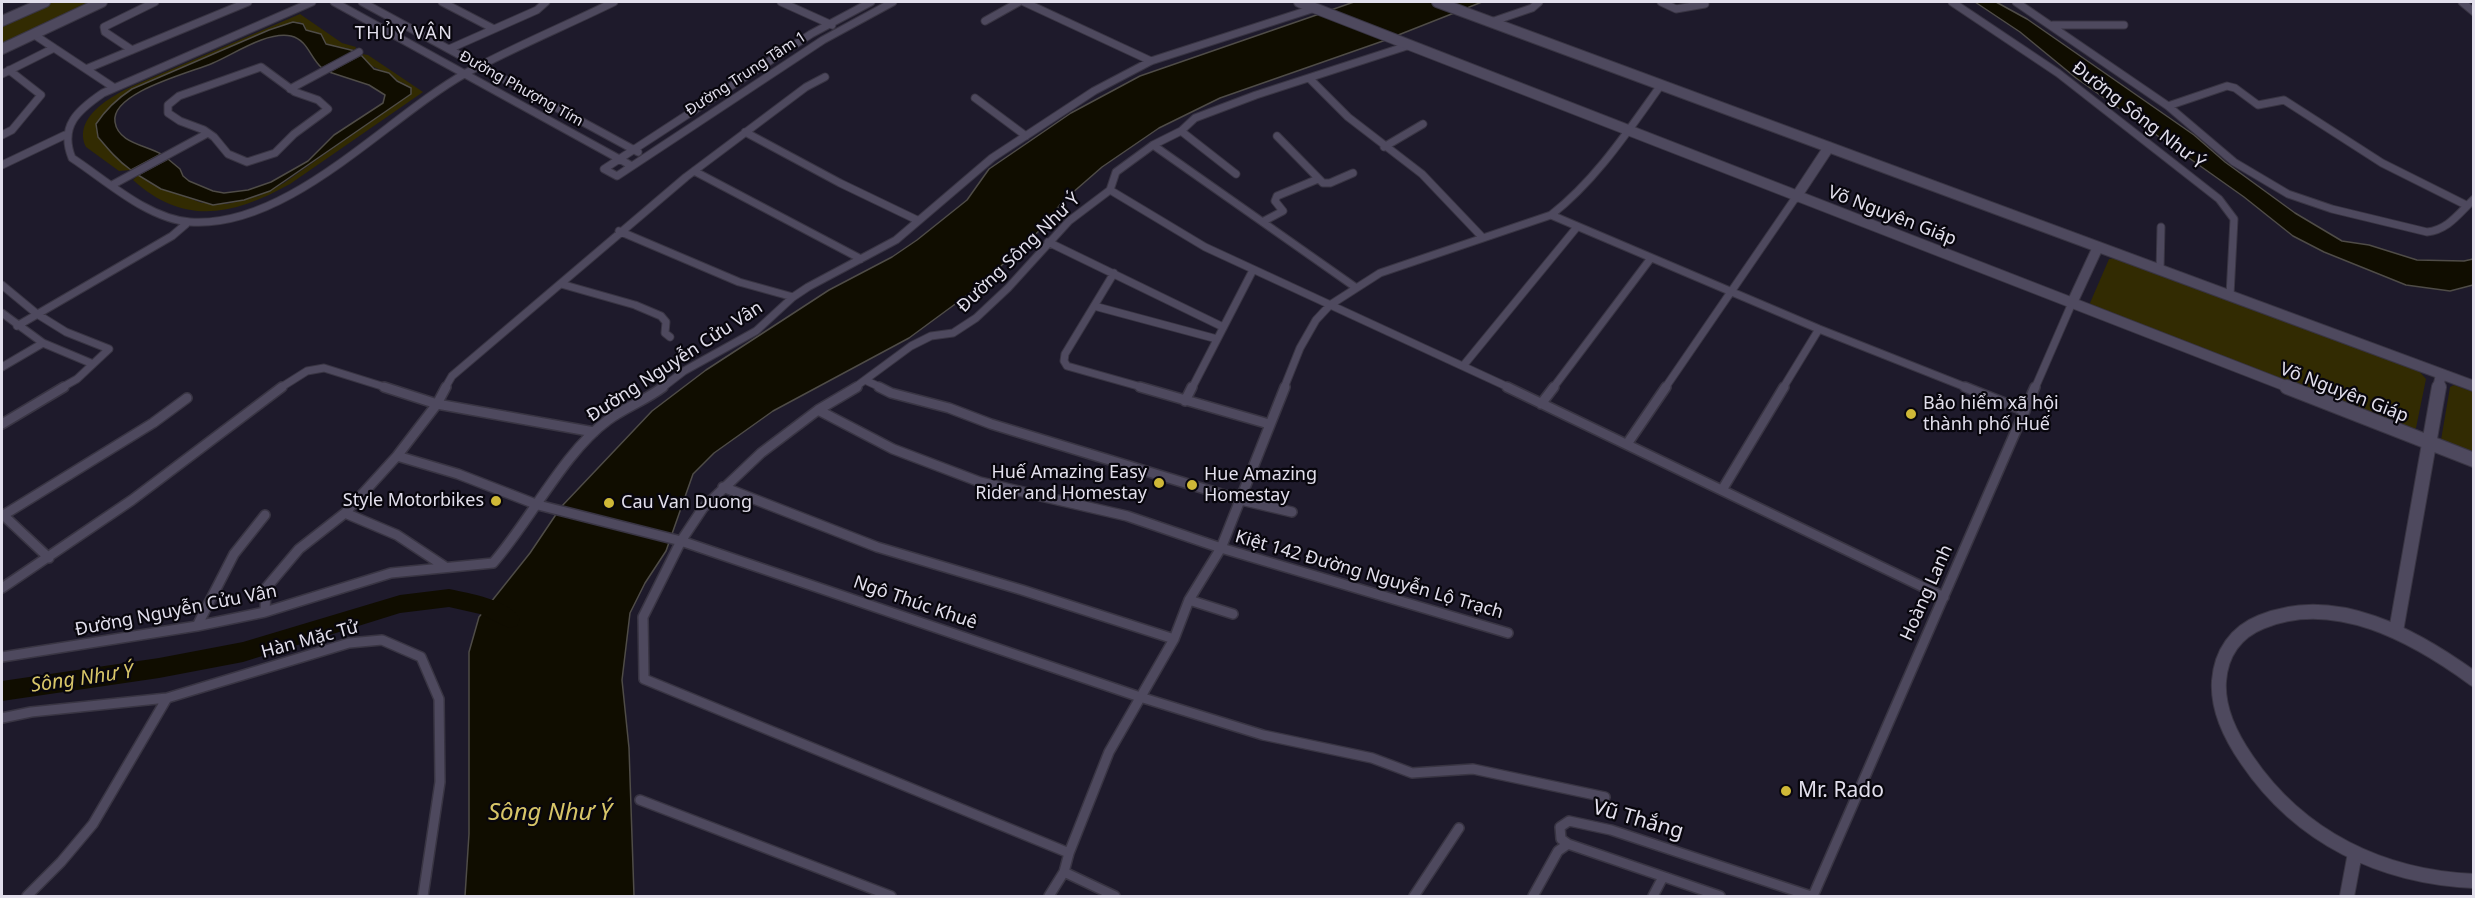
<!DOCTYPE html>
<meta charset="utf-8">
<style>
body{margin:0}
#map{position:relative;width:2475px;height:898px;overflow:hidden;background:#1e1a2b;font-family:"Noto Sans",sans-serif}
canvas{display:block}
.frame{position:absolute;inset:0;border:3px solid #e2dfec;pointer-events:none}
</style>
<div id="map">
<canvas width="2475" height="898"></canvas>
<div class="frame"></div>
</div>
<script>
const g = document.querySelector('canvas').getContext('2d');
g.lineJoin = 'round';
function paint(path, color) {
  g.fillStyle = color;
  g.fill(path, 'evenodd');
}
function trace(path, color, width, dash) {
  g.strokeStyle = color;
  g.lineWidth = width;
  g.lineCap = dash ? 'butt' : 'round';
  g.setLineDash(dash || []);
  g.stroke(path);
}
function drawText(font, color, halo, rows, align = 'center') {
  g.font = font + ' "Noto Sans",sans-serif';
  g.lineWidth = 4.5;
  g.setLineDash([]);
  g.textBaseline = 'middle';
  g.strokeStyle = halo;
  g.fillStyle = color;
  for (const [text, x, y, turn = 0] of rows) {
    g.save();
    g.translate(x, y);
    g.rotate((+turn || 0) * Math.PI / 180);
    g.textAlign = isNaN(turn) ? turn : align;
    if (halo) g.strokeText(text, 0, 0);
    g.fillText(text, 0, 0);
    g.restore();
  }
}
paint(new Path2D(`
 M 50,2 L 97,2 L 2,46 L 2,24 Z
 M 300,14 L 342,43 L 356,47 L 355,50 L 326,44 L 315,32 L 306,30 L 305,26 L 300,22 L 278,26 L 132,89 L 96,124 L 98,137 C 108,149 118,161 131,170 L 119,171 L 86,147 C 72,117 113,95 135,85 Z
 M 362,54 L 368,55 L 423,92 L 290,184 C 234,215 185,227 133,180 L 138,175 L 151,184 L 202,203 L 227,204 L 259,196 L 284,183 L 410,94 L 404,83 C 396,82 395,76 388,73 C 375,67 368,67 362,54 Z
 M 2116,258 L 2419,371 L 2426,379 L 2416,428 L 2412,430 L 2092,307 L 2090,303 L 2109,259 Z
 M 2454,385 L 2473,392 L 2473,457 L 2445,445 L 2441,440 L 2450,387 Z`), '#322b02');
const water = new Path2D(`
 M 1354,2 L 1482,2 L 1383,41 L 1220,98 L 1159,128 L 1102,167 L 1063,201 L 1040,230 L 977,288 L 909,338 L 773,411 L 714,453 L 693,474 L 666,551 L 645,583 L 630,613 L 622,680 L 629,748 L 634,896 L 465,896 L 469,834 L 469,652 L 479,617 L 530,553 L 561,507 L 652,411 L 706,370 L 829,290 L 892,257 L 917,240 L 967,200 L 989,169 L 1071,113 L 1140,76 Z
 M 1975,2 L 1996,2 L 2027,19 L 2194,135 L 2225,162 L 2295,213 L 2342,241 L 2369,245 L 2417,260 L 2464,261 L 2473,259 L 2473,285 L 2450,291 L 2406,285 L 2324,252 L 2293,236 L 2244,197 L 2076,78 L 2020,32 Z
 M 293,22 L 303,24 L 306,30 L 321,34 L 326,44 L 355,51 L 322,68 C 310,58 308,40 291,36 C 267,31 234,54 213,63 C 193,72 110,92 115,122 C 118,143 146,145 161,154 L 131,170 C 118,161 108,149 98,137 L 96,124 C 106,109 118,98 132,89 L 269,30 Z
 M 361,55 L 374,69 L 389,73 L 397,81 L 411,88 L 411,94 L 270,191 L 244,200 L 213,205 L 161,189 L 138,175 L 168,159 L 180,169 L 183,176 L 189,181 L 213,191 L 224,193 L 248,190 L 271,182 L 308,161 L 334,135 L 383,103 L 385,95 L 369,85 L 329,72 Z`);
paint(water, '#100d00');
trace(water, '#4f4c47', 1.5);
paint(new Path2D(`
 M 449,589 C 469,593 510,600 520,619 L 517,626 L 509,628 L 480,614 L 449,607 L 400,613 L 243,662 L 159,678 L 2,701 L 2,681 L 159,658 L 243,642 L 400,595 Z`), '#100d00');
const streetFar1 = new Path2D(`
 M 312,2 L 103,93 C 78,110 59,126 72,158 C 107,181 148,219 190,222 C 288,229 386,118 466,73 C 514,47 565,26 614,2
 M 334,2 L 632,166
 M 362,2 L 638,152
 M 442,2 L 494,29
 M 781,2 L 832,25
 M 871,2 L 811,34 L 604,169 L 617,176 L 823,40 L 893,2
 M 1024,2 L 1151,61
 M 1661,2 L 1676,9 L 1705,4
 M 1952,2 L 2058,73 L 2219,199 L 2234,219 L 2230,295
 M 2016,2 L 2168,106 L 2234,162 L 2288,194 L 2332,209 L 2427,232 C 2448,230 2459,213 2474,199
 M 2462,2 L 2474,12
 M 985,21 L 1019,2
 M 1491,22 L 1532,8 L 1539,2
 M 2053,25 L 2124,25
 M 33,34 L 113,87
 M 449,49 L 537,10 L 546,2
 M 132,50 L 105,32 L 104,27 L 155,2
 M 261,67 L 295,92 L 318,100 L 328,109 L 294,134 L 275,153 L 247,162 L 228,154 L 214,137 L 204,130 L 180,121 L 168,113 L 168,105 L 179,96 Z
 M 86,69 L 248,2
 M 2,74 L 54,48
 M 1309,78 L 1348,117 L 1422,174 L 1482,237
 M 290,89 L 359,52
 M 975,98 L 1026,136
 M 2168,106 L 2227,86 L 2235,88 L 2258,105 L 2284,100 L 2382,163 L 2466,205
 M 1181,131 L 1236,174
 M 745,132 L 840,183 L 917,220
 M 2,135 L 12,130 L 41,95 L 9,70
 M 1277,136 L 1323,183 L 1330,183 L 1353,173
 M 1153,145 L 1355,287
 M 1384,147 L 1423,124
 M 2,165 L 65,135
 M 694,171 L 861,259
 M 112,185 L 208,133
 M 1110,190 L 1205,247 L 1510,388
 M 1551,215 L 1819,329 L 1968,388
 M 1264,221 L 1283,211 L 1275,201 L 1277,196 L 1318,179
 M 619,231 L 739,282 L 793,297
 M 1048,242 L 1223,327
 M 2160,270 L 2161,227
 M 1114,273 L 1065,354 L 1064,361 L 1067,366 L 1145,388
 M 561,284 L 635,305 L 661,316 L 666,322 L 665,333 L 670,337
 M 2,285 L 37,314 L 66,332 L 109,349 L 77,379 L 61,388
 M 1094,306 L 1217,339
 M 2,313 L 43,343 L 93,364
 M 17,326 L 172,236 L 186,224
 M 1463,366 L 1577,227
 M 2,367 L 43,343
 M 867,381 L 882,388
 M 280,388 L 307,371 L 324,368 L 388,388
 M 445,388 L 452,376 L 686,177 L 806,87 L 825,77
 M 662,388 L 684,371 L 756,331 L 793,297 L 808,287 L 896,240 L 992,158 L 1094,91 L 1151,61 L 1315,8
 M 854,388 L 911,346 L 931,336 L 953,333 L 976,318 L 1008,288 L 1069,221 L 1110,190 L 1116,172 L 1153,145 L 1181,131 L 1195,118 L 1256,95 L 1410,45
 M 1192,388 L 1253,270
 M 1284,388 L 1300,348 L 1316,320 L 1330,305 L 1380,273 L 1551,215 C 1596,180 1628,131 1661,85
 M 1553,388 L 1651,258
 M 1665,388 L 1796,197
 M 1783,388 L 1819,329
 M 2035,388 L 2072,303`);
const street = new Path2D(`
 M 384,387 L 437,404 L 594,432
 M 857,387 L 818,410 L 761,453 L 703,508 L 681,541 L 643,617 L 644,679 L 1069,853
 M 879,387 L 891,393 L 949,408 L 991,424 L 1241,500 L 1292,512
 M 1140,387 L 1269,424
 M 1507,387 L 1944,597
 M 1965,387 L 2025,411
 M 1185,401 L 1192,387
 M 1541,404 L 1554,387
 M 818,410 L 893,449 L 980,482 L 1127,516 L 1221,548 L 1508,633
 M 2,424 L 64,387
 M 1627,444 L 1666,387
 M 397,456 L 458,474 L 538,505 L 681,541 L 1140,697 L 1263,735 L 1372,758 L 1412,773 L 1473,769 L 1605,797
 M 723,487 L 877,547 L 1022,590 L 1174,639
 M 1722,490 L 1784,387
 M 345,513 L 397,535 L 444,566
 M 2,514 L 49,558
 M 2,516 L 153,423 L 187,398
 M 2,588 L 132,500 L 282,387
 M 1189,600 L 1233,614
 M 265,612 L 266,588 L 299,549 L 345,513 L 397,456 L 437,404 L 446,387
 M 197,626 L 234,554 L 265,515
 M 2,657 L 197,626 L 265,612 L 391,573 L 493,563 C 530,521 564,452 608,420 C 626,407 646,400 663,387
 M 2,718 L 31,712 L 167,698 L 349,643 L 382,640 L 421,657 L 439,699 L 440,782 L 423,896
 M 640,800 L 891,896
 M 1064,872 L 1115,896
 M 27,896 L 61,862 L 93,824 L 167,698
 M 1049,896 L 1064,872 L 1069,853 L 1109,752 L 1174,639 L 1189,600 L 1221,548 L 1285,387
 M 1414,896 L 1459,828
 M 1533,896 L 1558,851 L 1568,844
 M 1653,896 L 1663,877
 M 1720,896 L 1568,844 L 1561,839 L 1560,827 L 1569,821 L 1611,830 L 1811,896
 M 1813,896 L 2035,387`);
const secondaryFar1 = new Path2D(`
 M 1299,2 L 2291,388
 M 1437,2 L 2474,386
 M 2,21 L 45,2
 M 2,49 L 102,2
 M 1796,197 L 1829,147
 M 2072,303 L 2098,247
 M 2438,388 L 2441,374`);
const secondary = new Path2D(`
 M 2287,387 L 2474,460
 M 2396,631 L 2439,387
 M 2474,679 C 2415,636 2335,591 2261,622 C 2236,632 2221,653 2219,681 C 2217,710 2231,737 2247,760 C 2300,838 2382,877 2474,881
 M 2347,896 L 2355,853`);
trace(streetFar1, '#393543', 9);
trace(street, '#393543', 12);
trace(secondaryFar1, '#393543', 12);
trace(secondary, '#393543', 16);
trace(streetFar1, '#4e495e', 7);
trace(street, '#4e495e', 9);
trace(secondaryFar1, '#4e495e', 10);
trace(secondary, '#4e495e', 14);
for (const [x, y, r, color] of [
 [1911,414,6,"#cfb837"],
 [1159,483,6,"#cfb837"],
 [1192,485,6,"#cfb837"],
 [496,501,6,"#cfb837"],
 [609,503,6,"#cfb837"],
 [1786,791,6,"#cfb837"]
]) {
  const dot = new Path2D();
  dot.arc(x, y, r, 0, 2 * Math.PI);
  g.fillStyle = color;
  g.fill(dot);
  trace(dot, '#08060d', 2);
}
drawText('15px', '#e2dfec', '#08060d', [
 ["Đường Trung Tâm 1",746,74,-33],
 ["Đường Phượng Tím",521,89,29]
]);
g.letterSpacing = '1.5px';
drawText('18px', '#e2dfec', '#08060d', [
 ["THỦY VÂN",404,34]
]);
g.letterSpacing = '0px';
drawText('18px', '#e2dfec', '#08060d', [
 ["Đường Sông Như Ý",2138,116,38],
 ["Võ Nguyên Giáp",1892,216,21],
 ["Đường Sông Như Ý",1019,253,-44],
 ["Đường Nguyễn Cửu Vân",675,362,-33],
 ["Võ Nguyên Giáp",2344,393,21],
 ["Kiệt 142 Đường Nguyễn Lộ Trạch",1369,575,16],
 ["Hoàng Lanh",1927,593,-66],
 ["Ngô Thúc Khuê",915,603,19],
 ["Đường Nguyễn Cửu Vân",176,611,-11],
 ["Hàn Mặc Tử",310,640,-15]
]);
drawText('18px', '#e2dfec', '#08060d', [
 ["Bảo hiểm xã hội",1923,404],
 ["thành phố Huế",1923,425],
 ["Huế Amazing Easy",1147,473,"right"],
 ["Rider and Homestay",1147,494,"right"],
 ["Hue Amazing",1204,475],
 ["Homestay",1204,496],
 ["Style Motorbikes",484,501,"right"],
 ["Cau Van Duong",621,503]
], 'left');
drawText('italic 20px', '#d7c568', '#08060d', [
 ["Sông Như Ý",82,679,-8]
]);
drawText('21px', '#e2dfec', '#08060d', [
 ["Mr. Rado",1798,791]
], 'left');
drawText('21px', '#e2dfec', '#08060d', [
 ["Vũ Thắng",1638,820,16]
]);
drawText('italic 24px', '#d7c568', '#08060d', [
 ["Sông Như Ý",550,813]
]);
</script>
